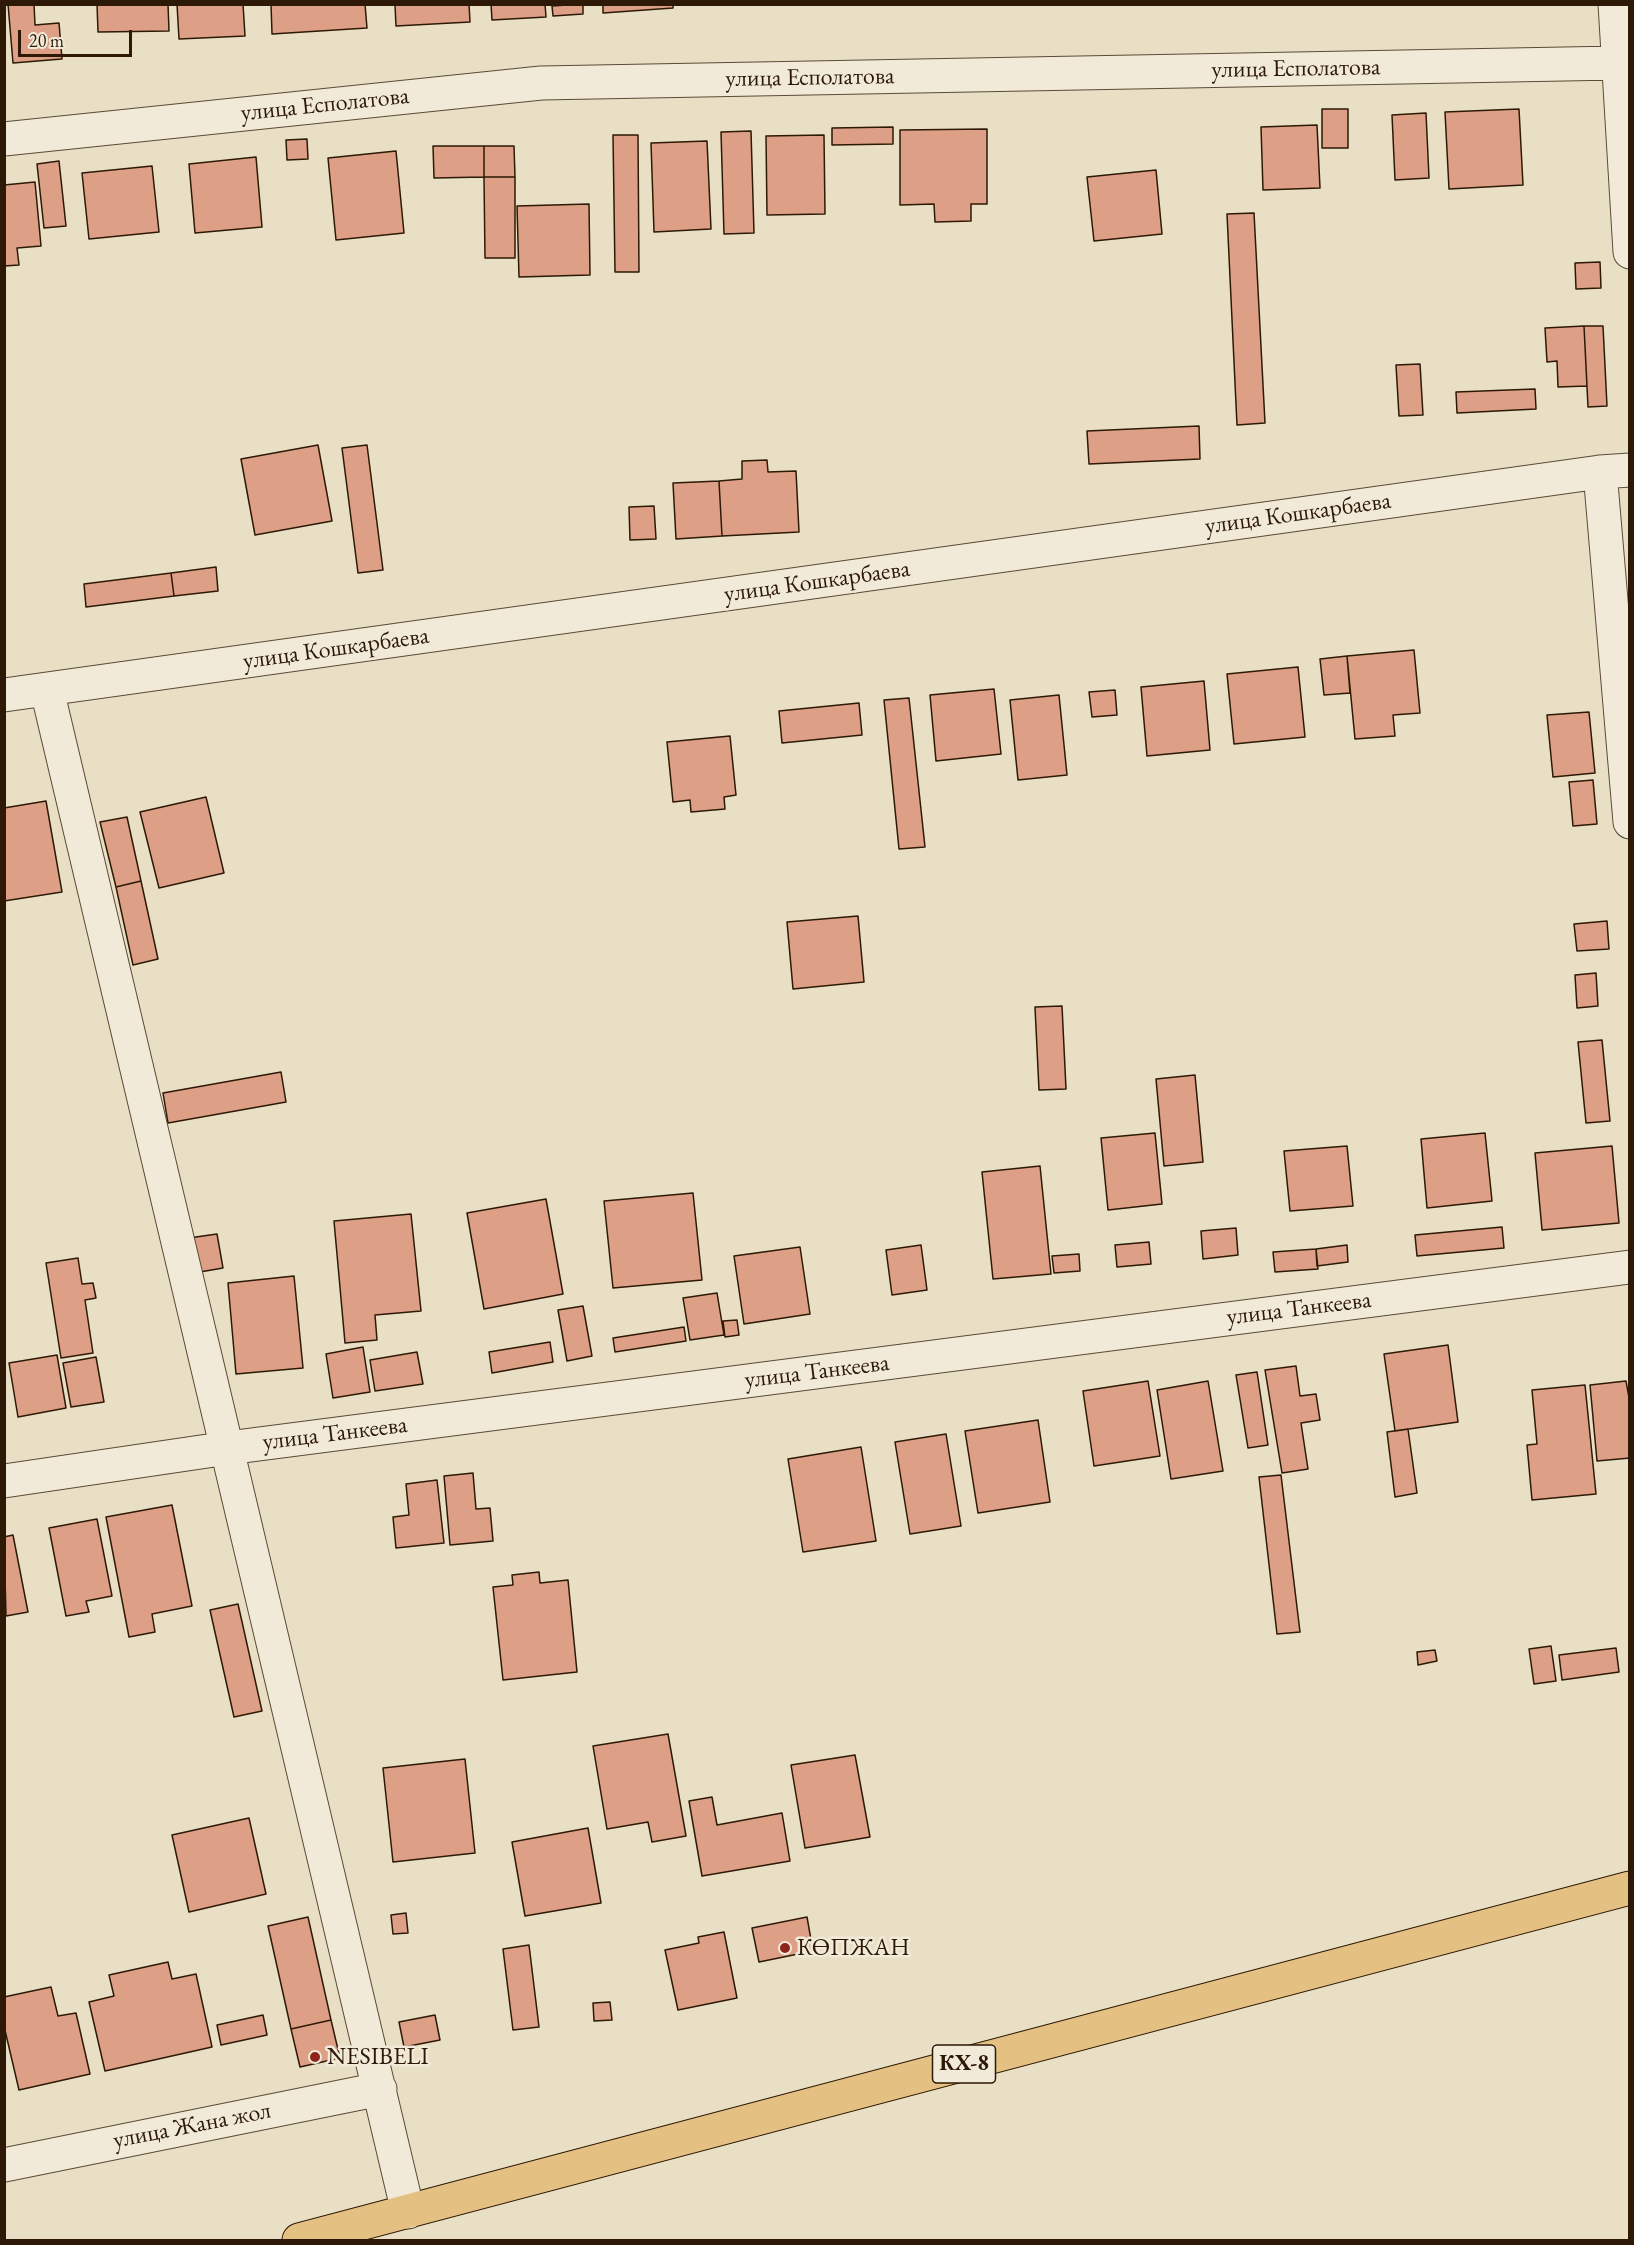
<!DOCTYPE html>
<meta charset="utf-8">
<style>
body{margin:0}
#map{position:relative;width:1634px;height:2245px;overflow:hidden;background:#e9dfc5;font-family:"EB Garamond",serif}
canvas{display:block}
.frame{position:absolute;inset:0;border:6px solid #2d1905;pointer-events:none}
.scale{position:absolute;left:18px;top:30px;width:114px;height:27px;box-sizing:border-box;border:3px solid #2d1905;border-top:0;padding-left:8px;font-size:18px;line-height:21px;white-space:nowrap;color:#2d1905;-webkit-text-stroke:4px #f1ead9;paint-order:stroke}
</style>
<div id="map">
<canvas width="1634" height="2245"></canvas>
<div class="frame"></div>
<div class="scale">20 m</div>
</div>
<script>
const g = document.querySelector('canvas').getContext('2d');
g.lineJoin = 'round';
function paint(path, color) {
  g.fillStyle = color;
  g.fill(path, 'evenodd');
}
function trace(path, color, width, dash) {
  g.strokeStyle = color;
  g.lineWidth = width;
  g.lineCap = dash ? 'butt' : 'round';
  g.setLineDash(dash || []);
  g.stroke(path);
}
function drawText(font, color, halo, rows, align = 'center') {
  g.font = font + ' "EB Garamond",serif';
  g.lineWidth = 5;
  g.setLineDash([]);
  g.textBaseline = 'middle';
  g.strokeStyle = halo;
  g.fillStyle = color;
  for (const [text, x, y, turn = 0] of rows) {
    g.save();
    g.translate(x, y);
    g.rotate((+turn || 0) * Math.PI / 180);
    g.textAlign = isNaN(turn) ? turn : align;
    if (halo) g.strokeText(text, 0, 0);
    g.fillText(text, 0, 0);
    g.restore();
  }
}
const building = new Path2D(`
 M 8,4 L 34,4 L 35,25 L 59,23 L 62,59 L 13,63 Z
 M 97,4 L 168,4 L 169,31 L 98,32 Z
 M 177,4 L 243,4 L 245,36 L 179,39 Z
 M 271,4 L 365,4 L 367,28 L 272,34 Z
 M 469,4 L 470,22 L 396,26 L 395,5 Z
 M 491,4 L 545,4 L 546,17 L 492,20 Z
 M 583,4 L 583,14 L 553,16 L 552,6 Z
 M 603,4 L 673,4 L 673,8 L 603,13 Z
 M 1322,109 L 1348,109 L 1348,148 L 1322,148 Z
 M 1519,109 L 1523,185 L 1449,189 L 1445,112 Z
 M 1426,113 L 1429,178 L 1395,180 L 1392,115 Z
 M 1317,125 L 1320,188 L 1263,190 L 1261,127 Z
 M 893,127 L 893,144 L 832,145 L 832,128 Z
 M 987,129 L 987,204 L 971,204 L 971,221 L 935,222 L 934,204 L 900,205 L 900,130 Z
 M 751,131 L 754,233 L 724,234 L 721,132 Z
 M 613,135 L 638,135 L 639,272 L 615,272 Z
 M 824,135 L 825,214 L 767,215 L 766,136 Z
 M 307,139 L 308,159 L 287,160 L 286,140 Z
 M 707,141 L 711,229 L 654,232 L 651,143 Z
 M 433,146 L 484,146 L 484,177 L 434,178 Z
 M 484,146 L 514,146 L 515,177 L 484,177 Z
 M 396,151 L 404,233 L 336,240 L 328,158 Z
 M 256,157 L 262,227 L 195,233 L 189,164 Z
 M 59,161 L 66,226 L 44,228 L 37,164 Z
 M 152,166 L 159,232 L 89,239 L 82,173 Z
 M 1156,170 L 1162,234 L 1094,241 L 1087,177 Z
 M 484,177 L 515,177 L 515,258 L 485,258 Z
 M 35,182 L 41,246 L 17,248 L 19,265 L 4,266 L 4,185 Z
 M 589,204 L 590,275 L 519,277 L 517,206 Z
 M 1254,213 L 1265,423 L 1237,425 L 1227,214 Z
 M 1600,262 L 1601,288 L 1576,289 L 1575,263 Z
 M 1584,326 L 1587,386 L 1558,387 L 1557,361 L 1547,362 L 1545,328 Z
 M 1584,326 L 1603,326 L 1607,406 L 1588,407 Z
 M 1420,364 L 1423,415 L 1399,416 L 1396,365 Z
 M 1535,389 L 1536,409 L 1457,413 L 1456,392 Z
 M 1199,426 L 1200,459 L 1089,464 L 1087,431 Z
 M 318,445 L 332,521 L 255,535 L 241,459 Z
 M 367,445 L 383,570 L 358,573 L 342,448 Z
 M 767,460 L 768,472 L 796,471 L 799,532 L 722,536 L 719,481 L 742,479 L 742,461 Z
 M 719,481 L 722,536 L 676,539 L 673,483 Z
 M 654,506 L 656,539 L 630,540 L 629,507 Z
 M 216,567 L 218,591 L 174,596 L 171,573 Z
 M 171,573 L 174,596 L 86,607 L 84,584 Z
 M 1414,650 L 1420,713 L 1393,715 L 1395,736 L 1355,739 L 1347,656 Z
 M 1347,656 L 1350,693 L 1324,695 L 1320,659 Z
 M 1298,667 L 1305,737 L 1234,744 L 1227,674 Z
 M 1204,681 L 1210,750 L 1147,756 L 1141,687 Z
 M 994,689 L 1001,754 L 936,761 L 930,695 Z
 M 1115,690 L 1117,715 L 1092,717 L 1089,692 Z
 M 1059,695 L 1067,775 L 1018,780 L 1010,700 Z
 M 909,698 L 925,847 L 899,849 L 884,700 Z
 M 859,703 L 862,735 L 782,743 L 779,711 Z
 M 1589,712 L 1595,773 L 1553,777 L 1547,715 Z
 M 730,736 L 736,795 L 724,797 L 725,809 L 691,812 L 690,800 L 673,802 L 667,742 Z
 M 1593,780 L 1597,824 L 1573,826 L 1569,782 Z
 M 206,797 L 224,873 L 159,888 L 140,812 Z
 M 46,801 L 62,892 L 4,901 L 4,808 Z
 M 127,817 L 141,881 L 116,887 L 100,822 Z
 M 141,881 L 158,959 L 133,965 L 116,887 Z
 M 858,916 L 864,982 L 793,989 L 787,922 Z
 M 1607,921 L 1609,949 L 1577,951 L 1574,924 Z
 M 1596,973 L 1598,1006 L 1577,1008 L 1575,975 Z
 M 1062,1006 L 1066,1089 L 1039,1090 L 1035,1007 Z
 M 1602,1040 L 1610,1121 L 1586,1123 L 1578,1042 Z
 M 281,1072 L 286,1102 L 168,1123 L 163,1093 Z
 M 1195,1075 L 1203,1162 L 1164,1166 L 1156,1079 Z
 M 1155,1133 L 1162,1204 L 1108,1210 L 1101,1138 Z
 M 1485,1133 L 1492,1201 L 1427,1208 L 1421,1139 Z
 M 1347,1146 L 1353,1206 L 1290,1211 L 1284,1151 Z
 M 1612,1146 L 1619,1223 L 1542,1230 L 1535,1153 Z
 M 1040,1166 L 1051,1274 L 993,1279 L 982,1172 Z
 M 693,1193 L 702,1280 L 613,1288 L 604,1201 Z
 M 546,1199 L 563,1294 L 484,1309 L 467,1213 Z
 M 411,1214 L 421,1311 L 375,1315 L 377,1340 L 345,1343 L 334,1221 Z
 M 1502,1227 L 1504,1248 L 1417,1256 L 1415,1235 Z
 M 1236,1228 L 1238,1255 L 1203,1259 L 1201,1231 Z
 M 217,1234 L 223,1268 L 194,1273 L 189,1238 Z
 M 1149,1242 L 1151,1264 L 1117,1267 L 1115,1245 Z
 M 921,1245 L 927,1290 L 892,1295 L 886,1250 Z
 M 1347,1245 L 1348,1262 L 1317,1266 L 1316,1249 Z
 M 800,1247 L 810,1314 L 744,1324 L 734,1256 Z
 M 1316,1249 L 1318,1269 L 1275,1272 L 1273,1252 Z
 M 1079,1254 L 1080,1271 L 1054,1273 L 1052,1256 Z
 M 78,1258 L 82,1284 L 93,1283 L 96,1298 L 85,1300 L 93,1353 L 61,1358 L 46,1263 Z
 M 294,1276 L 303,1368 L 236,1374 L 228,1283 Z
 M 717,1293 L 724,1335 L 690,1340 L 683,1298 Z
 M 583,1306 L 592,1356 L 567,1361 L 558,1310 Z
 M 737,1320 L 739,1335 L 725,1337 L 723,1321 Z
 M 684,1327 L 686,1341 L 615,1352 L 613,1338 Z
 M 550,1342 L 553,1362 L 492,1373 L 489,1352 Z
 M 1448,1345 L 1458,1422 L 1395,1431 L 1384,1354 Z
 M 363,1347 L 370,1392 L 333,1398 L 326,1354 Z
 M 417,1352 L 423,1384 L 375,1391 L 370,1360 Z
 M 57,1355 L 66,1408 L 18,1417 L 9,1363 Z
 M 96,1357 L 104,1402 L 71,1407 L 63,1363 Z
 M 1296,1366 L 1300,1396 L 1316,1394 L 1320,1420 L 1301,1423 L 1308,1469 L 1282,1473 L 1265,1370 Z
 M 1257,1372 L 1268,1445 L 1248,1448 L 1236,1375 Z
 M 1148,1381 L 1160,1456 L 1094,1466 L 1083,1391 Z
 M 1208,1381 L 1223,1471 L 1171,1479 L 1157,1390 Z
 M 1626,1381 L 1630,1403 L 1630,1458 L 1597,1461 L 1590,1385 Z
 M 1585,1385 L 1596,1494 L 1532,1500 L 1527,1445 L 1537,1444 L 1532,1390 Z
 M 1038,1420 L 1050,1502 L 978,1513 L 965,1431 Z
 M 1408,1429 L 1417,1493 L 1395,1497 L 1387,1432 Z
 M 946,1434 L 961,1526 L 910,1534 L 895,1442 Z
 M 861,1447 L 876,1541 L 803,1552 L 788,1459 Z
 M 473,1473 L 476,1509 L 490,1508 L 493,1541 L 450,1545 L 444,1476 Z
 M 1281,1475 L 1300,1632 L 1277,1634 L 1259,1477 Z
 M 437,1480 L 444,1543 L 396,1548 L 393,1517 L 409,1515 L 406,1484 Z
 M 172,1505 L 192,1606 L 152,1614 L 155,1632 L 129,1637 L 106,1517 Z
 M 97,1519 L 112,1596 L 86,1601 L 89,1612 L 66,1616 L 49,1528 Z
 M 13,1535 L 28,1612 L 6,1616 L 4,1537 Z
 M 539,1572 L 540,1583 L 568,1580 L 577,1672 L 503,1680 L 493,1587 L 513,1585 L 512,1575 Z
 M 238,1604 L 262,1711 L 234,1717 L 210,1610 Z
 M 1551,1646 L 1556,1681 L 1534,1684 L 1529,1649 Z
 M 1616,1648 L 1619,1672 L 1562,1680 L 1559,1655 Z
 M 1435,1650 L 1437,1661 L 1418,1665 L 1417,1652 Z
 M 668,1734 L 686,1836 L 652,1842 L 648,1822 L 607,1829 L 593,1746 Z
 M 855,1755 L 870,1837 L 805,1848 L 791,1765 Z
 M 465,1759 L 475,1853 L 393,1862 L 383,1768 Z
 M 712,1797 L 717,1825 L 782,1813 L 790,1861 L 702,1876 L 689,1801 Z
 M 249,1818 L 266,1894 L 189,1912 L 172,1835 Z
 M 588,1828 L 601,1903 L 525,1916 L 512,1842 Z
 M 406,1913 L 408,1933 L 393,1934 L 391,1915 Z
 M 308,1917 L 331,2020 L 291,2029 L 268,1926 Z
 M 807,1917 L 813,1951 L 759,1962 L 752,1928 Z
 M 724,1932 L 737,1998 L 678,2010 L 665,1950 L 699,1943 L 698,1937 Z
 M 529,1945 L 539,2027 L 513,2030 L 503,1949 Z
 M 168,1962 L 172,1979 L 196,1974 L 212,2047 L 105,2071 L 89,2002 L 114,1996 L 109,1975 Z
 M 51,1987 L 58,2016 L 76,2013 L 90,2074 L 19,2090 L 4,2026 L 4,1997 Z
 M 610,2002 L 612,2020 L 594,2021 L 593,2003 Z
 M 263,2015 L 267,2035 L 221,2045 L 217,2025 Z
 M 435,2015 L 440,2040 L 404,2047 L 399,2022 Z
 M 331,2020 L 340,2058 L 300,2067 L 291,2029 Z`);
paint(building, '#dda087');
trace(building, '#2d1905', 1.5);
const street = new Path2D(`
 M 1615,4 L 1630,252
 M 4,139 L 541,83 L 1618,63
 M 1600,472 L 1630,822
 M 47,690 L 408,2212
 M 4,695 L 1600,472 L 1630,470
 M 4,1481 L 228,1448 L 1630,1267
 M 4,2165 L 380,2089`);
const primary = new Path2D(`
 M 299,2240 L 1630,1888`);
trace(street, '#5c4a35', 35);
trace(primary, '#2d1905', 35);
trace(street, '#f1ead9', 33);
trace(primary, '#e4c082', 33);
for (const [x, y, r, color] of [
 [785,1948,6,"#8f2418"],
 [315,2057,6,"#8f2418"]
]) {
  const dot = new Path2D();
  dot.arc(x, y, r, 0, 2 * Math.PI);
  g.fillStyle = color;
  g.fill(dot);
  trace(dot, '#f1ead9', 2);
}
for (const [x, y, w] of [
 [964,2064,63]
]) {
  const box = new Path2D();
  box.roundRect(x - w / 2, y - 19, w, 38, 4.5);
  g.fillStyle = '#f1ead9';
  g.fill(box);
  trace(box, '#2d1905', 1.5);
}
drawText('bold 22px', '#2d1905', null, [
 ["КХ-8",964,2064]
]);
drawText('24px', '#2d1905', '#f1ead9', [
 ["улица Есполатова",1296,69,-1],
 ["улица Есполатова",810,78,-1],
 ["улица Есполатова",325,105,-6],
 ["улица Кошкарбаева",1298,514,-8],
 ["улица Кошкарбаева",817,582,-8],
 ["улица Кошкарбаева",336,649,-8],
 ["улица Танкеева",1299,1309,-7],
 ["улица Танкеева",817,1372,-7],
 ["улица Танкеева",335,1434,-7],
 ["улица Жана жол",192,2126,-11]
]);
drawText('24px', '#2d1905', '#f1ead9', [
 ["КӨПЖАН",797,1948],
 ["NESIBELI",327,2057]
], 'left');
</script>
